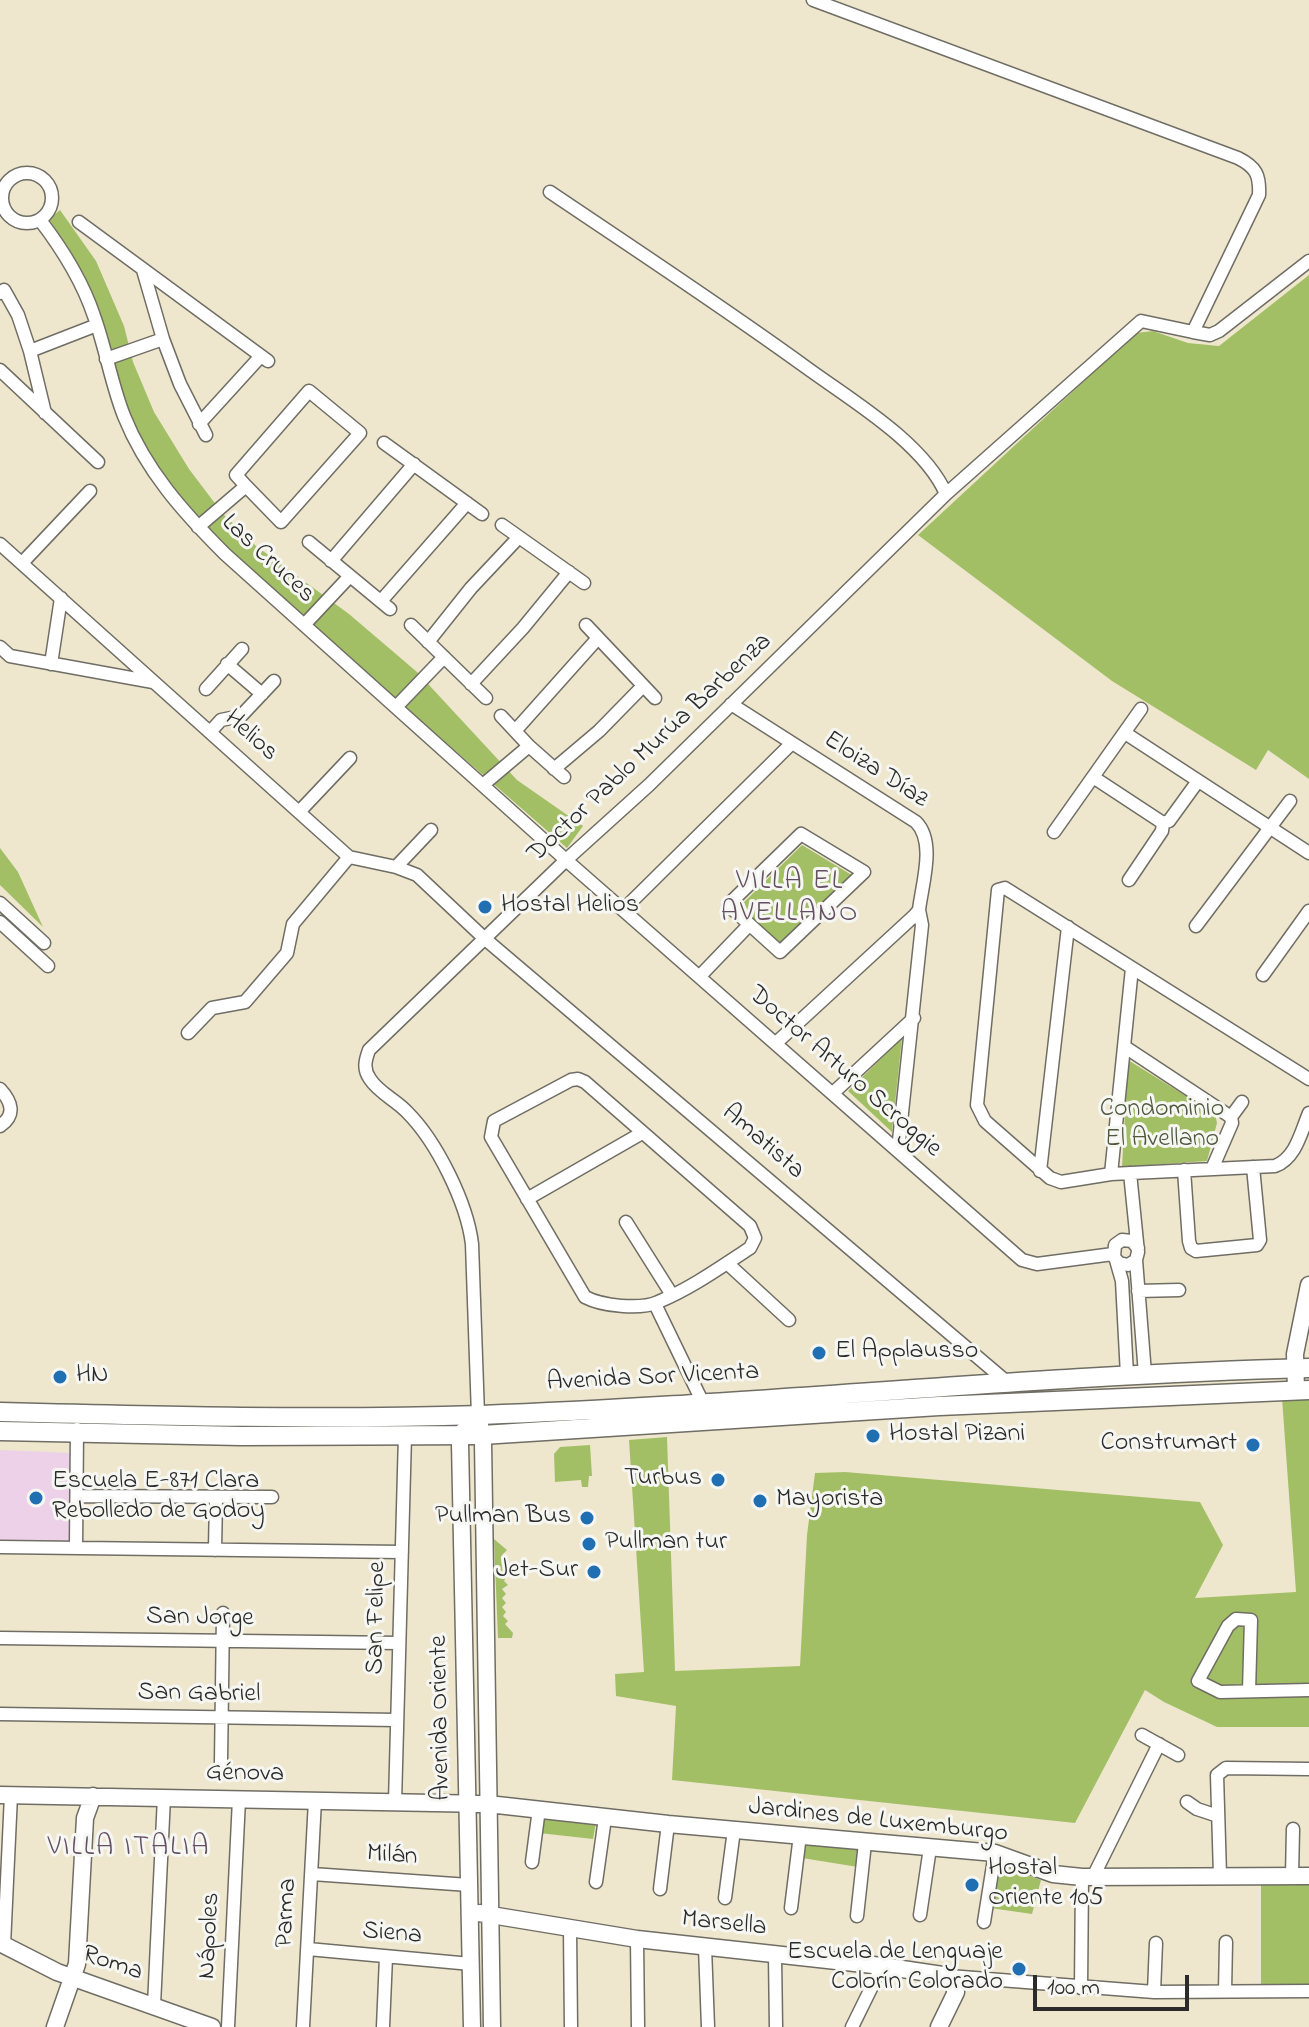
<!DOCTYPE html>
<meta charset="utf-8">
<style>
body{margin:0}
#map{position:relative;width:1309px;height:2027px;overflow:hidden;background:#eee7ce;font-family:"Indie Flower",sans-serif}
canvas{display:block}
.scale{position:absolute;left:1033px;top:1975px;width:156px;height:36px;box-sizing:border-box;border:4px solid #2b2b2b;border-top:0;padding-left:10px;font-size:24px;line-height:28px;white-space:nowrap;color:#2b2b2b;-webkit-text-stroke:6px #f6f6f2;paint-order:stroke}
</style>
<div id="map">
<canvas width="1309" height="2027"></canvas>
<div class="scale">100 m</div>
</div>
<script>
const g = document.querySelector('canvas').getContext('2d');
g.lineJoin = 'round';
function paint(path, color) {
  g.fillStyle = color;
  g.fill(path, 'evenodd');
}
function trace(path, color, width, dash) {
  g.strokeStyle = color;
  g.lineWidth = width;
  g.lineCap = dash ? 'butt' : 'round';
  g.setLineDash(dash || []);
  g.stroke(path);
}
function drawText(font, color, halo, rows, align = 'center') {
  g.font = font + ' "Indie Flower",sans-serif';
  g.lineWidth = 6;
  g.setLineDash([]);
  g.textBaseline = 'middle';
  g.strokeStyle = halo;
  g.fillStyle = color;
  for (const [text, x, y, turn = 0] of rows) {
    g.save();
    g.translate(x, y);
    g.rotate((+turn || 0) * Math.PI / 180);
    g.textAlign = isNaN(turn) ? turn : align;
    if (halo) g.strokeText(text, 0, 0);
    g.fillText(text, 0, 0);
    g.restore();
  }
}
paint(new Path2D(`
 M 0,1450 L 72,1453 L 70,1545 L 0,1543 Z`), '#edd1e9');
paint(new Path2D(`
 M 60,210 L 96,261 L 124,326 L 133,362 L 154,412 L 189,469 L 223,514 L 256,546 L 349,614 L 417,672 L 517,780 L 583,826 L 567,848 L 243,566 L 187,510 L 139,439 L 119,384 L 95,301 L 83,273 L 49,219 Z
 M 1309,275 L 1309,779 L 1268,750 L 1256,770 L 1112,681 L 918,535 L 1136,333 L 1153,331 L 1188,343 L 1219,346 Z
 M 802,845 L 855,877 L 780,948 L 737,909 Z
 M 0,848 L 18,872 L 43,927 L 0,885 Z
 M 902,1038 L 892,1132 L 848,1091 Z
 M 1128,1060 L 1215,1114 L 1217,1123 L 1207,1161 L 1122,1167 Z
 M 1282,1398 L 1309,1398 L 1309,1727 L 1217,1727 L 1164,1702 L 1145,1690 L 1075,1823 L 672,1780 L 676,1706 L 616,1696 L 615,1674 L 644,1672 L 629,1440 L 667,1437 L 675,1671 L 800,1666 L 807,1535 L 815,1473 L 845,1472 L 1200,1502 L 1223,1545 L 1195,1598 L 1296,1592 Z
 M 590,1445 L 592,1476 L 589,1476 L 588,1487 L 582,1487 L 581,1480 L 555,1482 L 554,1454 L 560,1447 Z
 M 494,1539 L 507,1550 L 502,1555 L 506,1558 L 503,1563 L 507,1567 L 503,1572 L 506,1577 L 504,1581 L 508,1585 L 502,1589 L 506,1594 L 502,1598 L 506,1603 L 502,1607 L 506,1612 L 503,1616 L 508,1621 L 505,1624 L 513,1633 L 512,1638 L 498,1638 Z
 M 543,1813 L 597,1817 L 593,1839 L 539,1833 Z
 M 805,1839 L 861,1845 L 858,1867 L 802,1858 Z
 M 995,1864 L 1041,1880 L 1032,1914 L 990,1908 Z
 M 1261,1882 L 1309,1882 L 1309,1984 L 1261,1985 Z`), '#a3bf66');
const street = new Path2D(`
 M2 198a25 25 0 1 1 50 0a25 25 0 1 1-50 0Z
 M 550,192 C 636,250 723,307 807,368 C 851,400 924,443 946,494
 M 40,220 C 63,250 82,280 94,316 C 106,349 111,383 124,416 C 146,471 184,513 225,554 L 566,860 L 1022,1260 L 1037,1264 L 1113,1254
 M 79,222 L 268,361
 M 143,270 L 163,339
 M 0,293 L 4,290 L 18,315 L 30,351 L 97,325
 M 1193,332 L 1210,335 L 1219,331 L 1309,261
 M 30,351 L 45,413
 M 106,359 L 163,339 L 180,384 L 206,435
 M 0,370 L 98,462
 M 199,424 L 260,357
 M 384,443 L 482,514
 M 502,525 L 584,583
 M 198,527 L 246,486 L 281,522 L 360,433 L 309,391 L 236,475 L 246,486
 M 309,542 L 390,609
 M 0,544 L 349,857 L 396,867 L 417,875 L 484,938 L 1008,1383
 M 331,561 L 414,464
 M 22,563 L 90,491
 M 381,601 L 467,503
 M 304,625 L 350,576
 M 411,625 L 486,698
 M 586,625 L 655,698
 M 428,642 L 471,588 L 519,537
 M 0,647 L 10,656 L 153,682
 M 51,664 L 61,598
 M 227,664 L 262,694
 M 471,684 L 523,628 L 569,572
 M 206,689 L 242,649
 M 731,704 L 916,822 C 936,842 922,884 919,910 L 914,916 L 776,1043
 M 396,707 L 444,657
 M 501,716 L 529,746 L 564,777
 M 211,731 L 221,720 L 241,716 L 274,681
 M 515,731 L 598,638
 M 1125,733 L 1309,853
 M 554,769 L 599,731 L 643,686
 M 1093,777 L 1163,823 L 1162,831 L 1129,880
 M 484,784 L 529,746
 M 299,812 L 350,758
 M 1163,823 L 1169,821 L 1198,781
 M 1054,832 L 1141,709
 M 801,834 L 864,872 L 780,952 L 728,905 Z
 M 396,867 L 431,830
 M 0,903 L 44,943
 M 624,909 L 791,744
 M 0,922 L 48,966
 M 1196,926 L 1290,801
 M 1263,975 L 1309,911
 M 700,976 L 749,925
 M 188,1033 L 212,1008 L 245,1002 L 287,953 L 293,924 L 349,857
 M 1125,1047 L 1231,1117 L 1232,1123 L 1212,1169
 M 578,1079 L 585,1082 L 750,1226 L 755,1238 L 750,1248 C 721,1267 690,1289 658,1302 C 640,1310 602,1306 585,1297 L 491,1137 L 494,1121 L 571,1080 Z
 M 1309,1079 L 1005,888 L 998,890 L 977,1105 L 985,1121 L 1050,1178 L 1061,1182 L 1111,1174 L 1275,1166 C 1296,1158 1301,1132 1309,1113
 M 0,1089 C 12,1102 16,1115 0,1126
 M 833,1093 L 914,1018
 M 1231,1117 L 1242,1102
 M 898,1150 L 922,925 L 919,910
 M 1184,1170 L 1189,1241 L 1191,1248 L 1196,1251 L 1257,1245 L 1260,1240 L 1253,1167
 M 1040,1171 L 1068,927
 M 1130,1173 L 1138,1252 L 1136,1260 L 1128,1265 L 1119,1263 L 1114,1257 L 1115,1245 L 1122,1240 L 1132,1241 L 1138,1248
 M 1111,1174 L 1132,968
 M 527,1199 L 642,1133
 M 626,1222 L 672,1295
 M 1116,1260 L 1122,1281 L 1127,1375
 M 1136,1260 L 1145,1374
 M 727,1263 L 789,1320
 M 1138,1291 L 1179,1290
 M 655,1304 L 703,1403
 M 478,1415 L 472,1244 C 467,1203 437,1142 407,1112 C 396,1100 379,1093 370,1079 C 363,1069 365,1061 369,1050 L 566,860 L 649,785 L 946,494 L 1141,321 L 1193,332 L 1259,195 C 1260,175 1256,167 1238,158 L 813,0
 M 77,1496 L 272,1497
 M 0,1547 L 402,1552
 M 76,1548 L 77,1429
 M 215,1550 L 216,1497
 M 0,1638 L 399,1643
 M 1249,1691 L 1251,1620 L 1236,1619 L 1228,1626 L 1198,1681 L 1220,1692 L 1309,1690
 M 0,1714 L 397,1720
 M 1142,1735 L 1178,1755
 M 221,1762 L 223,1613
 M 395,1802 L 405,1435
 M 1187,1802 L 1197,1809 L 1218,1816
 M 532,1862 L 539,1809
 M 312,1874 L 469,1885
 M 1220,1875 L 1217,1775 L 1226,1768 L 1309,1769
 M 1292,1876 L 1293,1829
 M 1093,1877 L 1159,1744
 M 596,1882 L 605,1818
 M 660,1889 L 668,1824
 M 725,1898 L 734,1830
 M 791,1908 L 800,1835
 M 920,1915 L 930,1848
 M 857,1916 L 865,1843
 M 984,1922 L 995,1853
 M 570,1930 L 571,2027
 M 637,1939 L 638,2027
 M 4,1945 L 11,1795
 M 705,1947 L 708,2027
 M 308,1949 L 471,1964
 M 775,1955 L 776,2027
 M 949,1976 L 1154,1992 L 1309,1991
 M 1081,1988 L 1082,1877
 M 1225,1991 L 1226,1942
 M 1154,1992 L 1156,1943
 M 154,2005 L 164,1797
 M 228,2027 L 239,1799
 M 303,2027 L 315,1800
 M 383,2027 L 386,1957
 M 852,2027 L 882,1966`);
const secondary = new Path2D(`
 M 1296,1391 L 1295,1354 L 1309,1285
 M 480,1425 L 483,1442 L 492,2027
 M 466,1428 L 460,1435 L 460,1443 L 472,2027
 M 0,1795 L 488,1804 L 668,1824 L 995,1853 L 1053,1874 L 1082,1877 L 1309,1876
 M 479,1913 L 637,1939 L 882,1966 L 949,1976 L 956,1992 L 939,2027
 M 0,1943 L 57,1972 L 212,2027
 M 55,2027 L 77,1964 L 85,1818 L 93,1796`);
const primary = new Path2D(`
 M 0,1412 C 160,1416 321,1420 481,1415 C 757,1405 1032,1375 1309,1368
 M 0,1431 L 241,1436 L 482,1435 L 939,1406 L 1309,1390`);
trace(street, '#6f6d64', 15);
trace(secondary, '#6f6d64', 19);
trace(primary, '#6f6d64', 21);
trace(street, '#fff', 12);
trace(secondary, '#fff', 16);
trace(primary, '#fff', 18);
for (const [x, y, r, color] of [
 [485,907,8,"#1f6fb2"],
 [819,1353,8,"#1f6fb2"],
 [60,1377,8,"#1f6fb2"],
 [873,1436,8,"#1f6fb2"],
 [1253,1445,8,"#1f6fb2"],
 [718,1480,8,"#1f6fb2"],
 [36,1498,8,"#1f6fb2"],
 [760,1501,8,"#1f6fb2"],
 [587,1518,8,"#1f6fb2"],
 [589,1544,8,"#1f6fb2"],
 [594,1572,8,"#1f6fb2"],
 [972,1885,8,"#1f6fb2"],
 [1019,1969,8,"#1f6fb2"]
]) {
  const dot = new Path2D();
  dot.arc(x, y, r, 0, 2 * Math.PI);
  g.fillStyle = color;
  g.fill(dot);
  trace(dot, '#f6f6f2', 3);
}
drawText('26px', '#2b2b2b', '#f6f6f2', [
 ["Las Cruces",267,560,43],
 ["Helios",250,737,42],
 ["Doctor Pablo Murúa Barbenza",651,749,-43],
 ["Eloiza Díaz",875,771,33],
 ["Doctor Arturo Scroggie",844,1073,41],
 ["Amatista",762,1143,41],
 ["Avenida Sor Vicenta",653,1379,-3],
 ["San Felipe",378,1618,-89],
 ["San Jorge",200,1619,1],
 ["San Gabriel",199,1695,1],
 ["Avenida Oriente",442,1718,-91],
 ["Génova",245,1775,1],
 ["Jardines de Luxemburgo",878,1822,6],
 ["Milán",392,1857,4],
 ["Parma",288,1913,-87],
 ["Marsella",724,1925,6],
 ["Siena",392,1935,5],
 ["Nápoles",211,1936,-87],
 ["Roma",112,1965,19]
]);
drawText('26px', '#2b2b2b', '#f6f6f2', [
 ["Hostal Helios",501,907],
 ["El Applausso",835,1353],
 ["HN",76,1377],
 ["Hostal Pizani",889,1436],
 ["Construmart",1237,1445,"right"],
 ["Turbus",702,1480,"right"],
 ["Escuela E-871 Clara",52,1483],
 ["Rebolledo de Godoy",52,1513],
 ["Mayorista",776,1501],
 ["Pullman Bus",571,1518,"right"],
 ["Pullman tur",605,1544],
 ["Jet-Sur",578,1572,"right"],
 ["Hostal",988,1870],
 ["Oriente 105",988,1900],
 ["Escuela de Lenguaje",1003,1954,"right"],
 ["Colorín Colorado",1003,1984,"right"]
], 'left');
drawText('26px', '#4f573d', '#f6f6f2', [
 ["Condominio",1162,1111],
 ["El Avellano",1162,1141]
]);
g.letterSpacing = '2px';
drawText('28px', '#655063', '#f6f6f2', [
 ["VILLA EL",790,883],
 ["AVELLANO",790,915],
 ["VILLA ITALIA",129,1849]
]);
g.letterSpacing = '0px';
</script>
